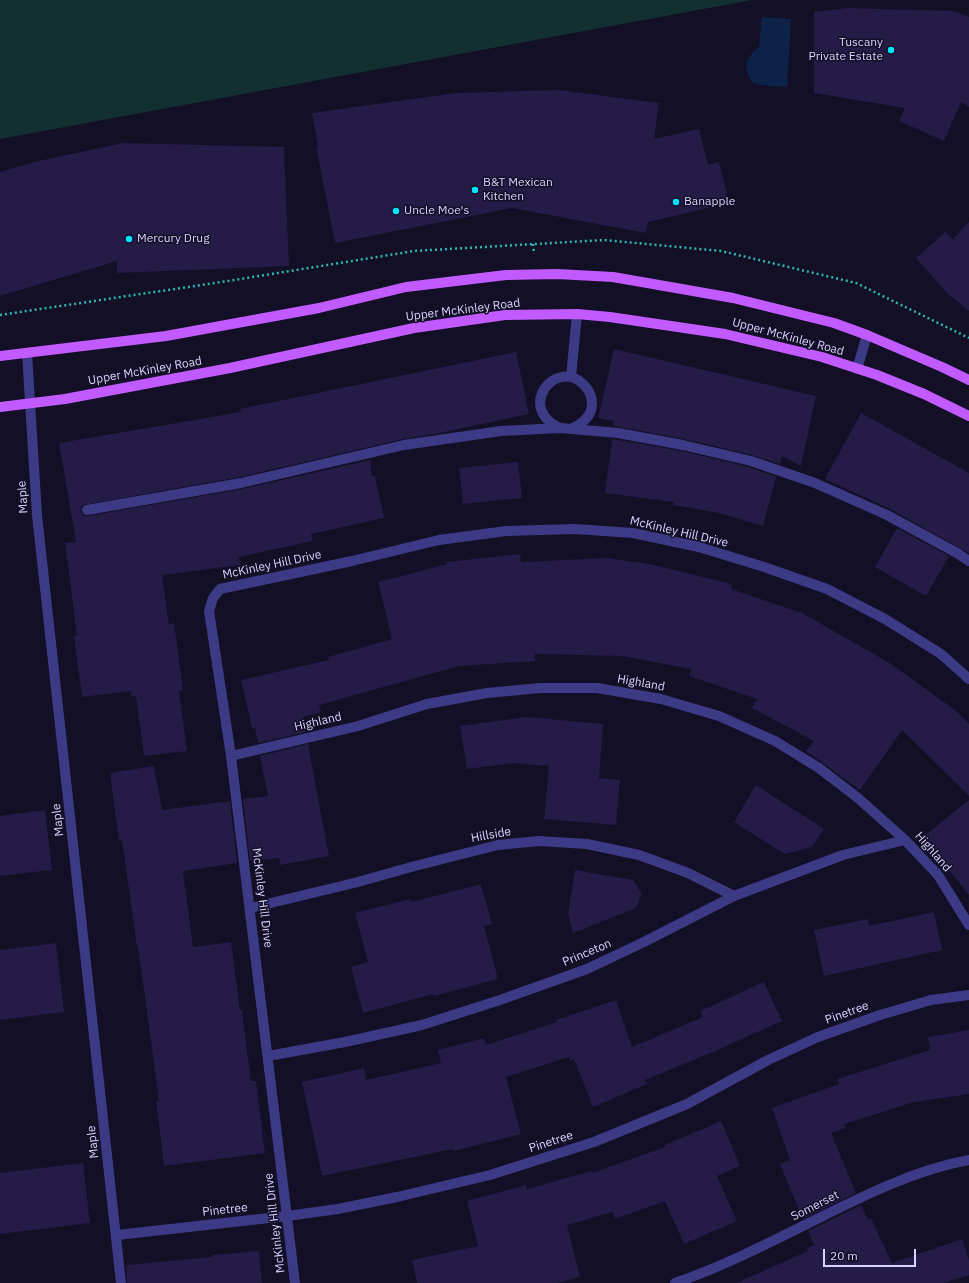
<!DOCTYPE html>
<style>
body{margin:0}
#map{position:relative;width:969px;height:1283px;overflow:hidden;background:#130f26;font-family:"IBM Plex Sans",sans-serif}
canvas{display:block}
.scale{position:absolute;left:823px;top:1249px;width:93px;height:18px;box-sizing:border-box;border:2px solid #d9d4ff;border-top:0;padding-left:5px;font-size:12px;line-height:14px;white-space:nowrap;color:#d9d4ff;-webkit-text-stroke:3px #130f26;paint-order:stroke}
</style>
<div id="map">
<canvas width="969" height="1283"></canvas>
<div class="scale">20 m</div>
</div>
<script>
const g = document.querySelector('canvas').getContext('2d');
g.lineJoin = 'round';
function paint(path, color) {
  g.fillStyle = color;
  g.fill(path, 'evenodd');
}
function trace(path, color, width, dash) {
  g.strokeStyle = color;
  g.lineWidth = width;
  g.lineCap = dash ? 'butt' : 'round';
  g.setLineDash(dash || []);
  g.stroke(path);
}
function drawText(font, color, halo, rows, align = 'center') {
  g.font = font + ' "IBM Plex Sans",sans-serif';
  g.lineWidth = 3;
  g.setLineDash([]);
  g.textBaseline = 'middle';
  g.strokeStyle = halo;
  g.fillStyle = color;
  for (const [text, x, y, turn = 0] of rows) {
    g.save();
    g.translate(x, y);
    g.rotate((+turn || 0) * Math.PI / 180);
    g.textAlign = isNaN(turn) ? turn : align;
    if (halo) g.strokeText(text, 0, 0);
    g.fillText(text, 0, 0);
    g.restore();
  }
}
paint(new Path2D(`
 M 0,0 L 752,0 L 0,139 Z`), '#12302f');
paint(new Path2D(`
 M 762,17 L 791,19 L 787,87 L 760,85 L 752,82 C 743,66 745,59 759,47 Z`), '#0c2248');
paint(new Path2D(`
 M 847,8 L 953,11 L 969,17 L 969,107 L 961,102 L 944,141 L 899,121 L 905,108 L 814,93 L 814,12 Z
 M 558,90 L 659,103 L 654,139 L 699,129 L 708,165 L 719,162 L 729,203 L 648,222 L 646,233 L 512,208 L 335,243 L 316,147 L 318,147 L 312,113 L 456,93 Z
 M 123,143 L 284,147 L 289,266 L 117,273 L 117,261 L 0,296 L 0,172 L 34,162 Z
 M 969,222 L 969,311 L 948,294 L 916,258 L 945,232 L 953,239 Z
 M 614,349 L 816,396 L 801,466 L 782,456 L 780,464 L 752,455 L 684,439 L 614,426 L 614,421 L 598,418 Z
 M 516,352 L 529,414 L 435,434 L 403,439 L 240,477 L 83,505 L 81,508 L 81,512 L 84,516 L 88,516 L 242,489 L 370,460 L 372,476 L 375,476 L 384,518 L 311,534 L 313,541 L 239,557 L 240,565 L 162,575 L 169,624 L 174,623 L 183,690 L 179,691 L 187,751 L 144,756 L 136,696 L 131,696 L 131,691 L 82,697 L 74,636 L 77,636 L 65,543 L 76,542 L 59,443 L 241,412 L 240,409 Z
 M 861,413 L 969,473 L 969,553 L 890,509 L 825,479 Z
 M 612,439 L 682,451 L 749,467 L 776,477 L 763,526 L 719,513 L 673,505 L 674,502 L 605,493 Z
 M 518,462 L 522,498 L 463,504 L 459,468 Z
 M 897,528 L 949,556 L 926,596 L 875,567 Z
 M 520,554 L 521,562 L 606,558 L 649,564 L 732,584 L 731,589 L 802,613 L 888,662 L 955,710 L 969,724 L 969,796 L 902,730 L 860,790 L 806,751 L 814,741 L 752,708 L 757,699 L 689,676 L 691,669 L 622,656 L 535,654 L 535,661 L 459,666 L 319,705 L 321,712 L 303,717 L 306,732 L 258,743 L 255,728 L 252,728 L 241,680 L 329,660 L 328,657 L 392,639 L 378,582 L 447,564 L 446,562 Z
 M 527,717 L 603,724 L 599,778 L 620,780 L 616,825 L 544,819 L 549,766 L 513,763 L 467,769 L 460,726 Z
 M 308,744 L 329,856 L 280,865 L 279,858 L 250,861 L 243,799 L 268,796 L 260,756 Z
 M 154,766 L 162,810 L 230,801 L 237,863 L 183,871 L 193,947 L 231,942 L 240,1010 L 242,1010 L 251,1081 L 256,1081 L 265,1153 L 164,1166 L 156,1101 L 159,1101 L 147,1012 L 138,947 L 137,947 L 122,840 L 119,841 L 110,773 Z
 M 756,785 L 824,829 L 812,847 L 785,854 L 734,822 Z
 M 969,800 L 969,895 L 923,837 Z
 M 45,810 L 52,870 L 0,876 L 0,816 Z
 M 575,870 L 633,880 L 642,894 L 636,908 L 573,933 L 568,914 Z
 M 481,884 L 492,924 L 484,926 L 498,979 L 434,996 L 433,994 L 363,1013 L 351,967 L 368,962 L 355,913 L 411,899 L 412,902 Z
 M 934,912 L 942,950 L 824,976 L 814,930 L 868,919 L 869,926 Z
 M 56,943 L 64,1012 L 0,1020 L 0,950 Z
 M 764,982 L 782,1021 L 713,1052 L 645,1080 L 647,1084 L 593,1107 L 574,1059 L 570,1061 L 569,1057 L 506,1077 L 521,1134 L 453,1151 L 453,1149 L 322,1176 L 302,1082 L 364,1068 L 366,1080 L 441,1063 L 438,1050 L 484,1038 L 486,1045 L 557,1022 L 556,1020 L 616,1000 L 632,1047 L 703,1017 L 700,1011 Z
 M 969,1030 L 969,1094 L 914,1102 L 844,1124 L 846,1128 L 831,1133 L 856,1193 L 803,1219 L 780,1164 L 790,1160 L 772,1108 L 839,1084 L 837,1079 L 930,1050 L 928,1037 Z
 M 721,1121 L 740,1166 L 717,1176 L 737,1221 L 684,1244 L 665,1201 L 615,1219 L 613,1212 L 567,1225 L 580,1277 L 558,1283 L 417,1283 L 412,1260 L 478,1246 L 467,1201 L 526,1185 L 527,1189 L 592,1171 L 592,1173 L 665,1147 L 665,1145 Z
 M 83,1163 L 90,1223 L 0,1234 L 0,1173 Z
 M 861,1205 L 868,1220 L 871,1218 L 892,1263 L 962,1239 L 969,1260 L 969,1275 L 945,1283 L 736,1283 L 808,1251 L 807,1248 L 814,1245 L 808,1231 Z
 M 259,1251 L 262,1283 L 127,1283 L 126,1265 L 212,1257 L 212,1255 Z`), '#241b47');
trace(new Path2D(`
 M 533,244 L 534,254
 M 0,315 L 228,281 L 414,251 L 604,240 L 721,251 L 856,283 L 969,338`), '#2fb8b0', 2.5, [2, 3]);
trace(new Path2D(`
 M 27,353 L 37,515 L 121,1283
 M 857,369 L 867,335
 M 571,377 L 577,314
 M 560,428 C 516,408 555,359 582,383 C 589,389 592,395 592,404 C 592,417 581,424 571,429
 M 87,510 L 241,483 L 404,445 L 501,431 L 561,428 L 571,429 L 618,433 L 683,445 L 751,461 L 815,483 L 887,515 L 957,553 L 969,561
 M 231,756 L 358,726 L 427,704 L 487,693 L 540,688 L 597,688 L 661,699 L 719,716 L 775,741 L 819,768 L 858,798 L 905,840 L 938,875 L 969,925
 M 250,908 L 354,883 L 415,866 L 498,845 L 539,841 L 587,844 L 639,855 L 688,873 L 734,896
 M 268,1056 L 345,1042 L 422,1025 L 500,1000 L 587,969 L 644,942 L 734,896 L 843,855 L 905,840
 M 117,1235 L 287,1216 L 338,1209 L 397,1197 L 490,1175 L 594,1142 L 687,1104 L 768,1060 L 818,1037 L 880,1015 L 931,1000 L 969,995
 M 295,1283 L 231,756 L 209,611 L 213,598 L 220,589 L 352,561 L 439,540 L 506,531 L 575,529 L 633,533 L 699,547 L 764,567 L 827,589 L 885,619 L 941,654 L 969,679
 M 675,1283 C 724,1266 771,1242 817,1219 C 865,1195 915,1170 969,1160`), '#3d3a85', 10);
trace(new Path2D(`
 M 0,356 L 166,336 L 319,308 L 406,287 L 506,275 L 557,274 L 613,277 L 733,298 L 834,323 L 867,335 L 942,367 L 969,380
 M 0,407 L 65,399 L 230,368 L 414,328 L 505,315 L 577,314 L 610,317 L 725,334 L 822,357 L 877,375 L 924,394 L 969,416`), '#c25bff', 10);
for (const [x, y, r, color] of [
 [891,50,4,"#00e5ff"],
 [475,190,4,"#00e5ff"],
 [676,202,4,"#00e5ff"],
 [396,211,4,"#00e5ff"],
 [129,239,4,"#00e5ff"]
]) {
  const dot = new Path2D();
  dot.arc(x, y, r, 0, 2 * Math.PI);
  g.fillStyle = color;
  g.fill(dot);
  trace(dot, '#130f26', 1.5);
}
drawText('12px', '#d9d4ff', '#130f26', [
 ["Tuscany",883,43,"right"],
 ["Private Estate",883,57,"right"],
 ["B&T Mexican",483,183],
 ["Kitchen",483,197],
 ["Banapple",684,202],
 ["Uncle Moe's",404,211],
 ["Mercury Drug",137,239]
], 'left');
drawText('12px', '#d9d4ff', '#130f26', [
 ["Upper McKinley Road",463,310,-7],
 ["Upper McKinley Road",788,337,15],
 ["Upper McKinley Road",145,371,-10],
 ["Maple",23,497,-94],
 ["McKinley Hill Drive",679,532,13],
 ["McKinley Hill Drive",272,565,-12],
 ["Highland",641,683,10],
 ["Highland",318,722,-13],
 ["Maple",58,820,-96],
 ["Hillside",491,835,-10],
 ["Highland",933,852,49],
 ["McKinley Hill Drive",262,898,83],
 ["Princeton",587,953,-23],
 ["Pinetree",847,1013,-20],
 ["Maple",93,1142,-96],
 ["Pinetree",551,1142,-18],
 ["Somerset",815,1206,-27],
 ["Pinetree",225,1210,-6],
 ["McKinley Hill Drive",275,1223,-97]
]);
</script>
